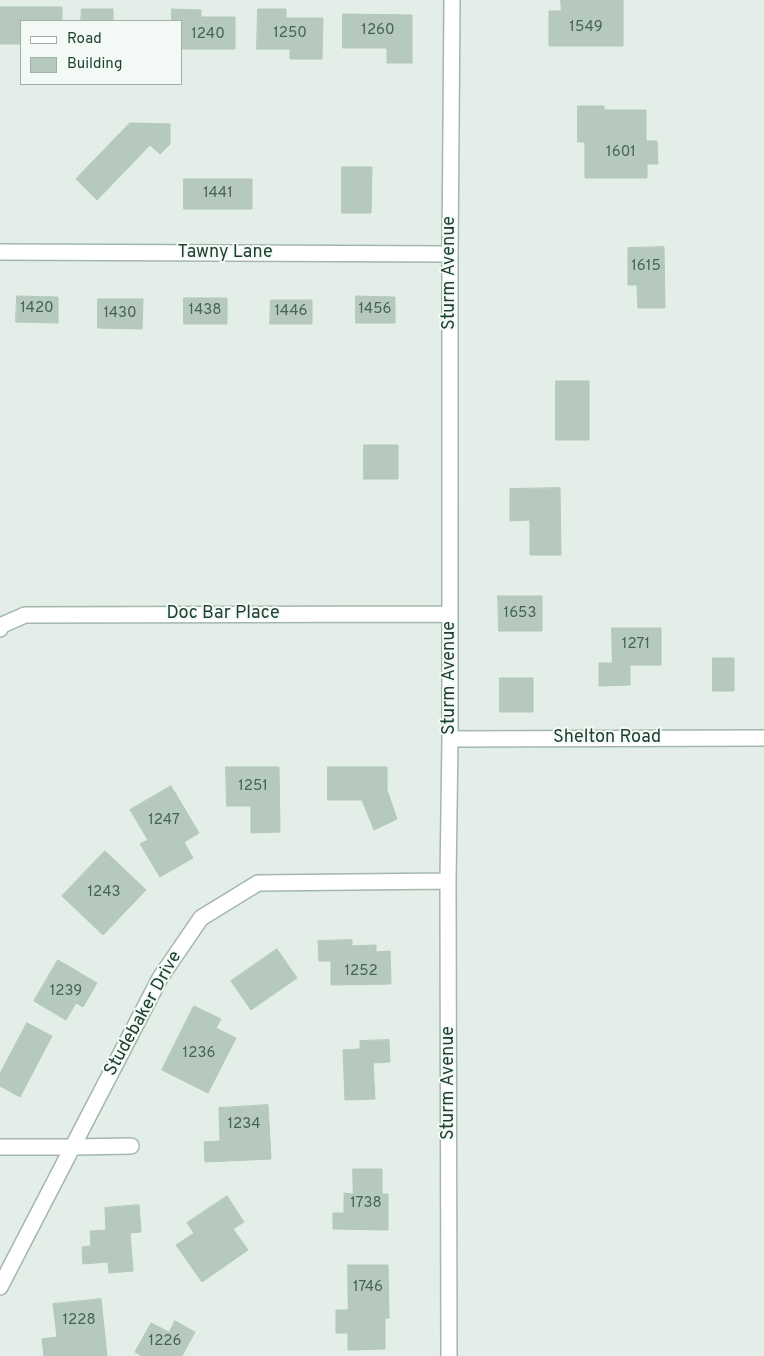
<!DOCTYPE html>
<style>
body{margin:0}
#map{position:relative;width:764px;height:1356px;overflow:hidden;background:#e2eee7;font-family:Overpass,sans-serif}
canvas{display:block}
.legend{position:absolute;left:20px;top:20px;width:162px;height:65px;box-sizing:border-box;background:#f3faf5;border:1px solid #9eb0a7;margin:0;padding:6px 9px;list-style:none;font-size:15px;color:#1f4133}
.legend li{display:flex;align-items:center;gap:10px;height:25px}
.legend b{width:25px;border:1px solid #9eb0a7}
</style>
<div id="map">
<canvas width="764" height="1356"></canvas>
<ul class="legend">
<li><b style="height:6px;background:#fff"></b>Road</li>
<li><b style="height:14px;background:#b6c9bf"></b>Building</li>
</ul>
</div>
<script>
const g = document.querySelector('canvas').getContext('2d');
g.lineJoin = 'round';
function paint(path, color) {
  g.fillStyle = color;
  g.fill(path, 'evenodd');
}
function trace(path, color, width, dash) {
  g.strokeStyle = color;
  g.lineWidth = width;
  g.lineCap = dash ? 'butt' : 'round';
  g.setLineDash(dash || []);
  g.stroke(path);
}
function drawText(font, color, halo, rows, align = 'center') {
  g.font = font + ' Overpass,sans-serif';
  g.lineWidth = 4;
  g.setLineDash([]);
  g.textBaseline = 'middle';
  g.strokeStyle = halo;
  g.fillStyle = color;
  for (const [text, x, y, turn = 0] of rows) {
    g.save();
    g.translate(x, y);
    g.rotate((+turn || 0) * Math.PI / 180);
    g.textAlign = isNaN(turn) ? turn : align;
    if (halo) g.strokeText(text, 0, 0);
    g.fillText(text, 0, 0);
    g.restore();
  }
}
const building = new Path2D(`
 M 561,0 L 623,0 L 623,46 L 549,46 L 549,11 L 561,11 Z
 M 0,7 L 62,7 L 62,21 L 21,21 L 21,44 L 0,44 Z
 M 82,9 L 113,9 L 113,21 L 148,21 L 81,21 Z
 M 172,9 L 201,10 L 201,17 L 235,17 L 235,49 L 181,49 L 181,21 L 172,21 Z
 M 258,9 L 286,9 L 286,18 L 323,18 L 322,59 L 290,59 L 290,49 L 257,49 Z
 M 343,14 L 412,15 L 412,63 L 387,63 L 387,48 L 343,48 Z
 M 578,106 L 604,106 L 604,110 L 646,110 L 646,141 L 657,141 L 658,164 L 647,164 L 647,178 L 585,178 L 585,142 L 578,142 Z
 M 130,123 L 170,124 L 170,144 L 160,154 L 150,145 L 97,200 L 76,179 Z
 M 342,167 L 372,167 L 371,213 L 342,213 Z
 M 184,179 L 252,179 L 252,209 L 184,209 Z
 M 664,247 L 665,308 L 638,308 L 637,285 L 628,285 L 628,248 Z
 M 17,296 L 58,297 L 58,323 L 16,322 Z
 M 356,296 L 395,297 L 395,323 L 356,323 Z
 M 184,298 L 227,298 L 227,324 L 184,324 Z
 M 98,299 L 143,299 L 142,329 L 98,328 Z
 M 271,300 L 312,300 L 312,324 L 270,324 Z
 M 556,381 L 589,381 L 589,440 L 556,440 Z
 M 364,445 L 398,445 L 398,479 L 364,479 Z
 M 560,488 L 561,555 L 530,555 L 530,520 L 510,521 L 510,489 Z
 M 498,596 L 542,596 L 542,631 L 499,631 Z
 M 612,628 L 661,628 L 661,665 L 630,665 L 630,685 L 599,686 L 599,663 L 612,663 Z
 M 713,658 L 734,658 L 734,691 L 713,691 Z
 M 500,678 L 533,678 L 533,712 L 500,712 Z
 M 226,767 L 279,767 L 280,832 L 251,833 L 251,806 L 227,806 Z
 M 328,767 L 387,767 L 387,790 L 397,819 L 374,830 L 362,800 L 328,800 Z
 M 171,786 L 199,833 L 184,842 L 193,858 L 160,877 L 140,844 L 148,840 L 130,810 Z
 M 105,851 L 146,890 L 103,935 L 62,896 Z
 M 352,940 L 352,946 L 376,945 L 376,952 L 390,951 L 391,984 L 331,985 L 331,961 L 319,961 L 318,941 Z
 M 277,949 L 297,978 L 251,1010 L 231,981 Z
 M 58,960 L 97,983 L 83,1007 L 76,1003 L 66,1020 L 34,1001 Z
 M 194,1006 L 221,1019 L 216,1028 L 236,1038 L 208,1093 L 162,1070 Z
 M 27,1023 L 52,1036 L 20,1097 L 0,1086 L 0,1074 Z
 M 389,1040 L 390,1062 L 373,1063 L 375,1099 L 345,1100 L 343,1050 L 360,1049 L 360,1041 Z
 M 268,1105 L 271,1159 L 205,1162 L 204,1142 L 220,1141 L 219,1108 Z
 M 353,1169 L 382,1169 L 382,1194 L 388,1194 L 388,1230 L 333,1229 L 333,1213 L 344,1213 L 344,1193 L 353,1194 Z
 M 227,1196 L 244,1222 L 233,1229 L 248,1250 L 202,1282 L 176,1245 L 194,1233 L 187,1223 Z
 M 139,1205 L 141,1232 L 130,1233 L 133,1271 L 109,1273 L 108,1262 L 83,1264 L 82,1247 L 91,1246 L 90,1231 L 106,1230 L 105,1208 Z
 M 348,1265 L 388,1265 L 389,1318 L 385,1318 L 385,1349 L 348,1350 L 348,1333 L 336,1333 L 336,1310 L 348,1310 Z
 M 101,1299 L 107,1356 L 44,1356 L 42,1339 L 57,1337 L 53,1304 Z
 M 175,1321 L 195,1332 L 182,1356 L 142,1356 L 135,1352 L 151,1323 L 169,1332 Z`);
paint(building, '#b6c9bf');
trace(building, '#b3c8bd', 1);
const street = new Path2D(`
 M 0,252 L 450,254
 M 0,629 L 2,625 L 25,615 L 450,614
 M 450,739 L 764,738
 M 0,1147 L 73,1147 L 131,1146
 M 0,1287 L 160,978 L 201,918 L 258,883 L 448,881
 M 449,1356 L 448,881 L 450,739 L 450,254 L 452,0`);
trace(street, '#a4b7ad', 18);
trace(street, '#fff', 15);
drawText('15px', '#456356', null, [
 ["1549",586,28],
 ["1260",378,31],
 ["1250",290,34],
 ["1240",208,35],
 ["1601",621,153],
 ["1441",218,194],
 ["1615",646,267],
 ["1420",37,309],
 ["1456",375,310],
 ["1438",205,311],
 ["1446",291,312],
 ["1430",120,314],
 ["1653",520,614],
 ["1271",636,645],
 ["1251",253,787],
 ["1247",164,821],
 ["1243",104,893],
 ["1252",361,972],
 ["1239",66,992],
 ["1236",199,1054],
 ["1234",244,1125],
 ["1738",366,1204],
 ["1746",368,1288],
 ["1228",79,1321],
 ["1226",165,1342]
]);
drawText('18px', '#1f4133', '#f3faf5', [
 ["Tawny Lane",225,253],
 ["Sturm Avenue",450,273,-90],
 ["Doc Bar Place",223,614],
 ["Sturm Avenue",450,678,-90],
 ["Shelton Road",607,738],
 ["Studebaker Drive",144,1014,-61],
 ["Sturm Avenue",449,1083,-90]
]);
</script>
